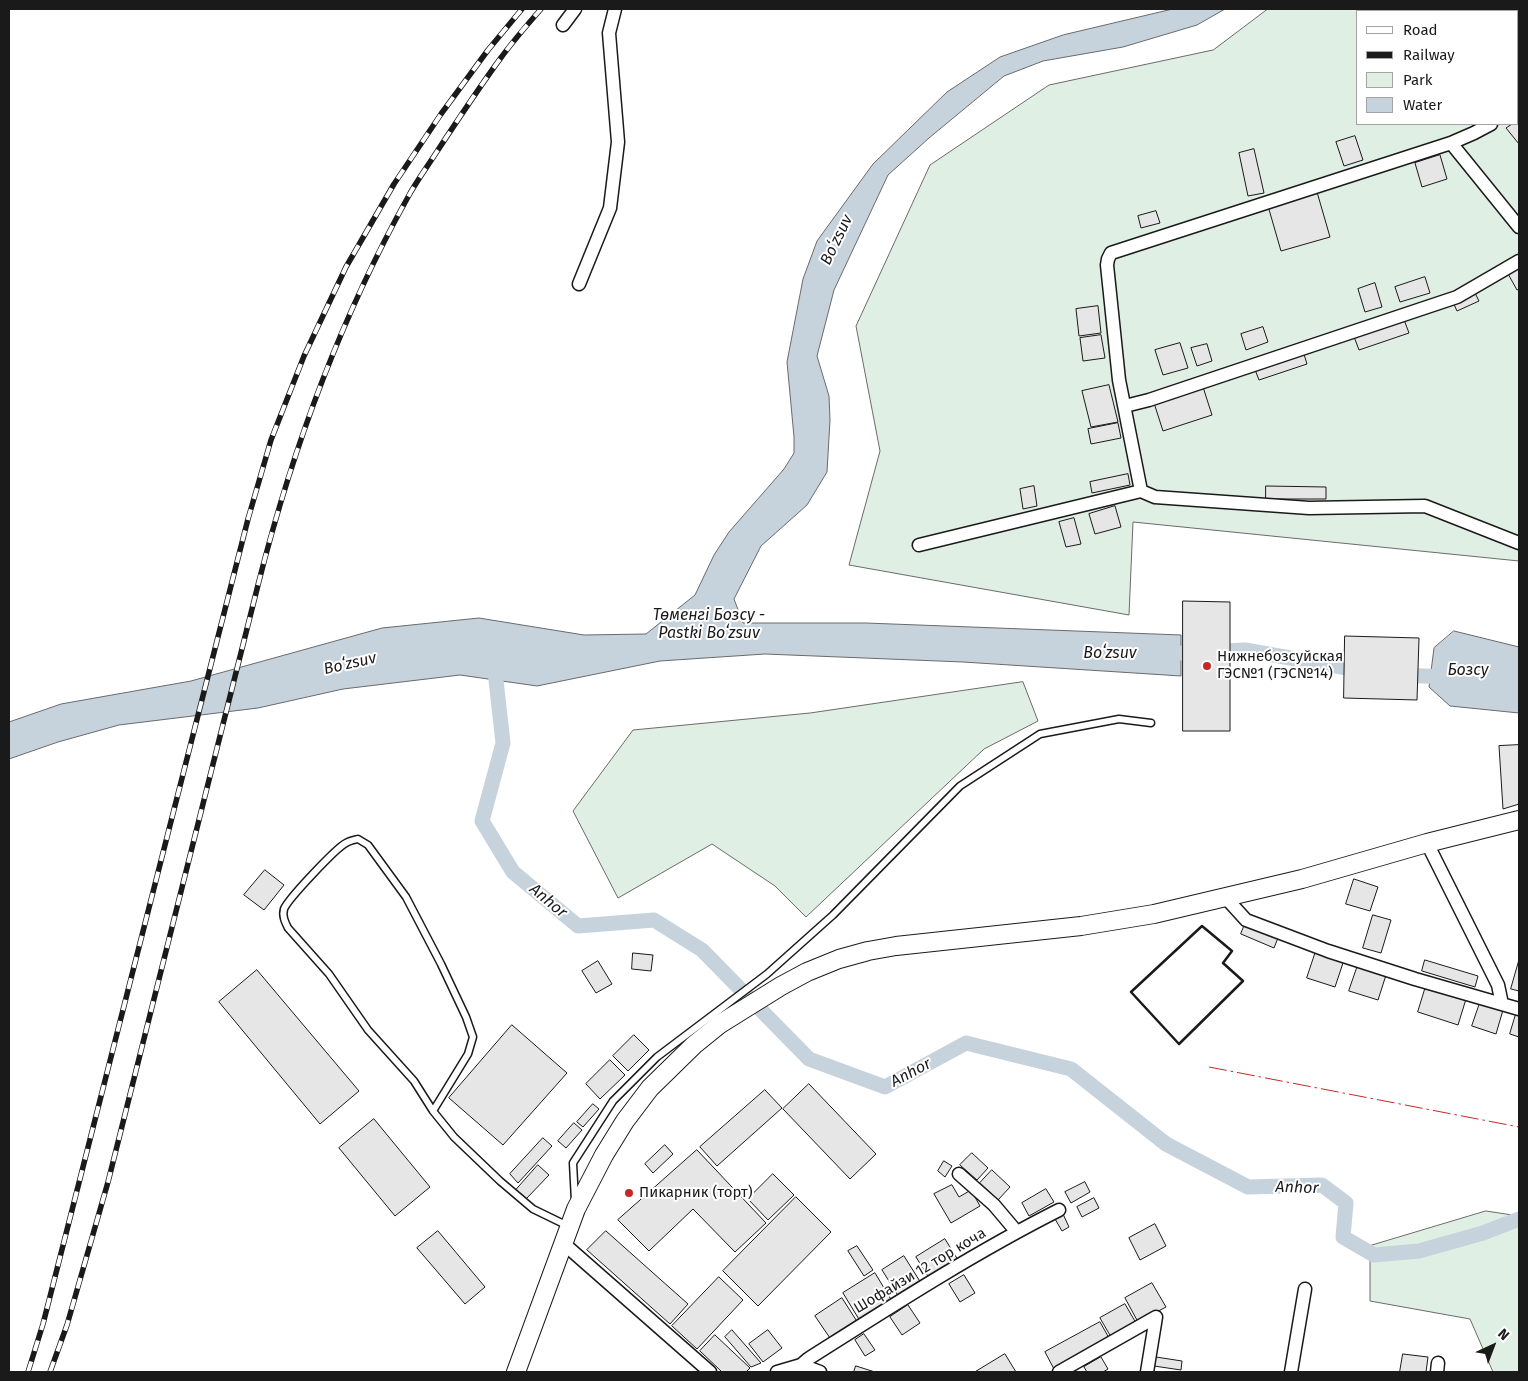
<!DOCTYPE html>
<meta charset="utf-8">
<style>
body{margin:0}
#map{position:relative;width:1528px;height:1381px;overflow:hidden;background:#fff;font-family:"Fira Sans",sans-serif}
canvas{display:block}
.frame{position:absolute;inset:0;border:10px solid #1a1a1a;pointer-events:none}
.legend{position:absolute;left:1356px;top:10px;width:162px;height:115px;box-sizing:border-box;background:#fff;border:1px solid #a3a3a3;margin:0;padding:6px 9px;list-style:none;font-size:15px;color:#1a1a1a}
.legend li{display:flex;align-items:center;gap:10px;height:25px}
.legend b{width:25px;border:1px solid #a3a3a3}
.north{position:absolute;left:1468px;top:1321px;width:50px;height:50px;-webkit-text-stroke:4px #fff;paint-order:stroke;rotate:43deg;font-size:14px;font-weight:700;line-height:20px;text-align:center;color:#1a1a1a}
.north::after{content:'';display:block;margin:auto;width:18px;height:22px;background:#1a1a1a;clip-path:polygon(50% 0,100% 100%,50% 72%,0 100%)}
</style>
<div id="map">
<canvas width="1528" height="1381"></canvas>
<div class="frame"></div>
<ul class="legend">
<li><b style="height:6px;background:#fff"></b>Road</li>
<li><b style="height:6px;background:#1a1a1a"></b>Railway</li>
<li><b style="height:14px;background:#e0efe3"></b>Park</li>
<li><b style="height:14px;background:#c6d2dc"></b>Water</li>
</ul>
<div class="north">N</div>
</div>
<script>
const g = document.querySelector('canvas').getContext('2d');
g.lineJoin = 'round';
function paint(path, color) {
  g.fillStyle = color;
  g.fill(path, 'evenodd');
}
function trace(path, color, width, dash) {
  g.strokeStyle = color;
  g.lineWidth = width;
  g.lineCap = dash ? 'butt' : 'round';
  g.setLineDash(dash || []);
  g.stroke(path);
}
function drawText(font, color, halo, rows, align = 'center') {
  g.font = font + ' "Fira Sans",sans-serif';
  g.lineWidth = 4;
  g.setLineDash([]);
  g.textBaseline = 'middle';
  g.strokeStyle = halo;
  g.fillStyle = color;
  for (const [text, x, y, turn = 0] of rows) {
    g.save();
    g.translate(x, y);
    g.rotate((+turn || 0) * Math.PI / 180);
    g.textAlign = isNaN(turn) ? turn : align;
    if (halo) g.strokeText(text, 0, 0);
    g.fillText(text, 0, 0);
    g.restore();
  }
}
const green = new Path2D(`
 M 1268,9 L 1519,9 L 1519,561 L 1133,522 L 1129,615 L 849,565 L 880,451 L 856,326 L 930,165 L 1049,85 L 1213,50 ZM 1357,11 L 1517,11 L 1517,124 L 1357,124 Z
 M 1023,682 L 1038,721 L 984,749 L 806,917 L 775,886 L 712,844 L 618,898 L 573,811 L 633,730 L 810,713 Z
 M 1486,1211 L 1519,1216 L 1519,1372 L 1493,1372 L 1470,1319 L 1370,1301 L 1370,1246 Z`);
paint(green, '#e0efe3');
trace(green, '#6a6a6a', 1);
const water = new Path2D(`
 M 1173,9 L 1225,9 L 1197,25 L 1123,47 L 1043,61 L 1004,76 L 929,138 L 888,175 L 834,290 L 817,356 L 829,396 L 830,420 L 827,472 L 807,505 L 761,546 L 734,599 L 743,623 L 866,623 L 1181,635 L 1181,676 L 963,662 L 765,654 L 660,661 L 537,686 L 460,675 L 343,689 L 258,708 L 119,725 L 58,742 L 9,759 L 9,722 L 61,704 L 191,681 L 382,628 L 479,618 L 584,635 L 646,634 L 695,595 L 714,555 L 729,532 L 784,469 L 794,453 L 794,437 L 787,362 L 803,279 L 817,241 L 873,164 L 947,92 L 1000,57 L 1063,35 Z
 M 1454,631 L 1519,647 L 1519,713 L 1450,706 L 1429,687 L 1434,648 Z`);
paint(water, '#c6d2dc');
trace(water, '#6a6a6a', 1);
trace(new Path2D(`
 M 1162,654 L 1245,650 L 1364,671
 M 494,662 L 503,743 L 482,821 L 513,872 L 578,926 L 654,920 L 702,950 L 809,1059 L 885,1087 L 966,1043 L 1071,1069 L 1166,1144 L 1248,1187 L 1322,1185 L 1346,1203 L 1343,1237 L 1374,1255 L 1419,1251 L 1483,1233 L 1519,1219
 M 1397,675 L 1452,677`), '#c6d2dc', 15);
const building = new Path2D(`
 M 1518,118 L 1519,119 L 1519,144 L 1506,128 L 1512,124 L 1517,124 L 1517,120 Z
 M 1355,136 L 1363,160 L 1344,166 L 1336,142 Z
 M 1254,149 L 1264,193 L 1248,196 L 1239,153 Z
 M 1440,155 L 1447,179 L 1422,187 L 1415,163 Z
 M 1317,192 L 1330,237 L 1281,251 L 1268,206 Z
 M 1156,211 L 1160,223 L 1141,228 L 1138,216 Z
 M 1519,265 L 1519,289 L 1517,290 L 1507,272 Z
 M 1425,277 L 1430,293 L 1400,302 L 1395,287 Z
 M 1375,283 L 1382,307 L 1365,312 L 1358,289 Z
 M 1474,291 L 1479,301 L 1457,311 L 1452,300 Z
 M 1098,306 L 1101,333 L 1079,336 L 1076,309 Z
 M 1403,317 L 1409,333 L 1359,350 L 1353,334 Z
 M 1263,327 L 1268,342 L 1246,350 L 1241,334 Z
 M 1101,335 L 1105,358 L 1083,361 L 1080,338 Z
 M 1180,343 L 1188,368 L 1163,375 L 1155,350 Z
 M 1207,344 L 1212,361 L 1197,366 L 1191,348 Z
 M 1303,351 L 1307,364 L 1259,380 L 1254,367 Z
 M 1109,385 L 1118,422 L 1091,427 L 1082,391 Z
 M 1203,387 L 1212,415 L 1163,431 L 1154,403 Z
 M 1118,423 L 1121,438 L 1091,444 L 1088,429 Z
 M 1128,474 L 1130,485 L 1092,493 L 1090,482 Z
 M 1034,486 L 1037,506 L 1023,509 L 1020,489 Z
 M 1266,486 L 1326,487 L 1326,499 L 1266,499 Z
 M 1115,506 L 1121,527 L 1095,534 L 1089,514 Z
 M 1074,518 L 1081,544 L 1066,547 L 1059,522 Z
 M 1183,601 L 1230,602 L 1230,731 L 1183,731 Z
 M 1345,636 L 1419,638 L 1417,700 L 1344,698 Z
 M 1519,745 L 1519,804 L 1503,809 L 1499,746 Z
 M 265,870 L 284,885 L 264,910 L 244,895 Z
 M 1354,879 L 1378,887 L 1370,911 L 1346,904 Z
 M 1373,915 L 1391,920 L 1381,953 L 1363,948 Z
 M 1245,924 L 1278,938 L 1274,948 L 1241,934 Z
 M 1316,951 L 1344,960 L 1335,987 L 1307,978 Z
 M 633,953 L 653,955 L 651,971 L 632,969 Z
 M 1425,960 L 1478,976 L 1475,987 L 1422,971 Z
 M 1519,960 L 1519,991 L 1511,989 Z
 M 598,961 L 612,984 L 596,993 L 582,971 Z
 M 1358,965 L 1386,975 L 1378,1000 L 1349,991 Z
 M 257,970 L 359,1091 L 320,1124 L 219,1002 Z
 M 1426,986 L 1466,999 L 1458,1025 L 1418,1012 Z
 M 1480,1003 L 1503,1010 L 1496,1034 L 1472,1026 Z
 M 1516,1014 L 1519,1015 L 1519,1037 L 1510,1034 Z
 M 512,1025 L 567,1073 L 503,1145 L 449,1098 Z
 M 634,1035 L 649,1050 L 628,1071 L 613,1056 Z
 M 610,1060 L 625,1075 L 600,1099 L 586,1084 Z
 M 809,1084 L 876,1154 L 850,1179 L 783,1109 Z
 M 765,1090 L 782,1108 L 717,1166 L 700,1147 Z
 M 593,1104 L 599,1109 L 583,1127 L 577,1122 Z
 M 374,1119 L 430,1187 L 395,1216 L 339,1148 Z
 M 574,1123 L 582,1130 L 566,1148 L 558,1141 Z
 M 543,1138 L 552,1146 L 518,1183 L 510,1174 Z
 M 665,1145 L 673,1154 L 653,1173 L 645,1164 Z
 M 697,1150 L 766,1223 L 735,1252 L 693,1209 L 649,1251 L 618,1220 Z
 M 972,1153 L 988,1168 L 977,1180 L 960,1165 Z
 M 944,1161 L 952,1166 L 945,1177 L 938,1171 Z
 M 538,1165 L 549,1175 L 526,1199 L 516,1190 Z
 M 992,1170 L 1010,1187 L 998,1200 L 980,1183 Z
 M 773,1174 L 794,1195 L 768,1220 L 748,1199 Z
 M 1085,1182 L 1090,1192 L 1071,1203 L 1065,1192 Z
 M 952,1185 L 959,1197 L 971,1190 L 980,1206 L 951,1223 L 934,1194 Z
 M 1046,1189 L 1054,1202 L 1029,1216 L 1022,1203 Z
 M 796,1197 L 831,1232 L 758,1306 L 723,1271 Z
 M 1094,1198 L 1099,1208 L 1082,1217 L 1077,1207 Z
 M 1063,1214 L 1069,1227 L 1062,1231 L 1055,1219 Z
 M 1155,1224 L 1166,1246 L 1140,1260 L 1129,1238 Z
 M 438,1231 L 485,1287 L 465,1304 L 417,1248 Z
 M 606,1231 L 688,1304 L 670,1324 L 587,1250 Z
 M 945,1239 L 958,1260 L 929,1278 L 916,1257 Z
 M 857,1246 L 873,1270 L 864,1276 L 848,1251 Z
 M 904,1256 L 921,1283 L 899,1297 L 882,1270 Z
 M 875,1273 L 892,1301 L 860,1321 L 843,1293 Z
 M 964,1275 L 975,1293 L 960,1302 L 949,1284 Z
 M 719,1277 L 743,1300 L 697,1349 L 672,1326 Z
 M 1152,1283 L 1166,1307 L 1138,1322 L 1125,1298 Z
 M 842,1298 L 858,1323 L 832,1341 L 815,1316 Z
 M 1125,1304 L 1136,1323 L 1111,1337 L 1100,1318 Z
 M 908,1305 L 920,1323 L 902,1335 L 890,1317 Z
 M 1100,1322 L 1109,1338 L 1054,1369 L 1045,1352 Z
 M 732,1330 L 761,1363 L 751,1367 L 725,1337 Z
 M 768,1330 L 782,1348 L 763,1362 L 749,1344 Z
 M 864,1334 L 875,1350 L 865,1356 L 855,1340 Z
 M 715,1335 L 750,1368 L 746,1372 L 722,1372 L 700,1351 Z
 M 1005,1354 L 1016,1372 L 975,1372 Z
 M 1403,1354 L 1428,1357 L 1426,1372 L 1400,1372 Z
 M 1101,1357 L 1108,1369 L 1103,1372 L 1087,1372 L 1084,1367 Z
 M 1156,1357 L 1182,1361 L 1181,1370 L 1154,1366 Z
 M 856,1366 L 875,1372 L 854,1372 Z`);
paint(building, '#e6e6e6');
trace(building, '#1a1a1a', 1);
const service = new Path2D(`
 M 433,1111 L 468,1054 L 473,1037 L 466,1017 L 441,964 L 406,897 L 368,845 L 358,839 C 354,840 349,841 346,843 C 336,848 288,899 284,909 C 282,916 285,922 288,928 L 329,974 L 368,1030 L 414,1081 L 433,1111 L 454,1137 L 500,1181 L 533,1209 L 568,1226
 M 575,1201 L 573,1163 L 613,1101 L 657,1057 L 767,974 L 833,915 L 960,786 L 1040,734 L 1119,719 L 1151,723`);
const minor = new Path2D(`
 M 563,25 L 575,9
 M 1517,108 L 1519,110
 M 1451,143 L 1519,227
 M 579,284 L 610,208 L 618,142 L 609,33 L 615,9
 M 1125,406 L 1149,400 L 1457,297 L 1519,261
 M 1141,491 L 1119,380 L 1107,265 L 1108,259 L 1111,253 L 1451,143 L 1474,133 L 1491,124
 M 919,545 L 1141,491 L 1155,497 L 1309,508 L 1425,506 L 1519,543
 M 1427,843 L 1498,985 L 1502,1004
 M 1226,898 L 1246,920 L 1328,951 L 1415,979 L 1519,1009
 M 959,1174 L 994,1205 L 1016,1231
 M 563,1243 L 710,1372
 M 801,1365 L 808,1359 C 890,1307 972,1254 1059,1210
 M 777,1372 L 801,1365 L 820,1372
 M 1059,1372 L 1156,1317 L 1147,1372
 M 1291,1372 L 1305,1289
 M 1437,1372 L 1438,1363`);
const secondary = new Path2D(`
 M 516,1372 L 576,1209 L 604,1155 L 625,1121 L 650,1088 L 694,1045 L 720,1024 L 781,986 L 807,972 L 839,959 L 868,951 L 896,946 L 1081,926 L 1154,914 L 1302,879 L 1427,843 L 1519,820`);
trace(service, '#1a1a1a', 9);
trace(minor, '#1a1a1a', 15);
trace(secondary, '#1a1a1a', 20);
trace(service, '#fff', 6);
trace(minor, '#fff', 12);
trace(secondary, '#fff', 18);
const rail = new Path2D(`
 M 28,1372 L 43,1324 L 248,519 L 271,440 L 304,356 L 346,267 L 394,184 L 441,114 L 488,50 L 522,9
 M 50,1372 L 67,1325 L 108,1182 L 258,585 C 292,450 340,319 408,197 C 416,182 427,167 436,153 C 457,121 478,89 500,59 C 513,41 527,25 541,9`);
trace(rail, '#1a1a1a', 5.5);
trace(rail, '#fff', 4, [11]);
trace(new Path2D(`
 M 1202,926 L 1232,951 L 1223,963 L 1243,981 L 1179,1044 L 1131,992 Z`), '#1a1a1a', 2.5);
trace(new Path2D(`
 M 1209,1067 L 1519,1127`), '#c62828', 1, [18, 4, 2.5, 4]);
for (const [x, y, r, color] of [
 [1207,666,5,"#c62828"],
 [629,1193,5,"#c62828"]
]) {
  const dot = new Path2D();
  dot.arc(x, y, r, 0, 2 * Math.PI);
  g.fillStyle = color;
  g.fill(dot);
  trace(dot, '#fff', 2);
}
drawText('15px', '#1a1a1a', '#fff', [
 ["Нижнебозсуйская",1217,657],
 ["ГЭС№1 (ГЭС№14)",1217,674],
 ["Пикарник (торт)",639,1193]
], 'left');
drawText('15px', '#1a1a1a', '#fff', [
 ["Шофайзи 12 тор коча",920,1271,-31]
]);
drawText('italic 16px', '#1a1a1a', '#fff', [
 ["Boʻzsuv",837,240,-64],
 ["Төменгі Бозсу -",709,616],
 ["Pastki Boʻzsuv",709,634],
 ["Boʻzsuv",1110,654],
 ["Boʻzsuv",350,664,-13],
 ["Бозсу",1468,671],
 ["Anhor",548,901,40],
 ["Anhor",911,1073,-28],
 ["Anhor",1297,1188,2]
]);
</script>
